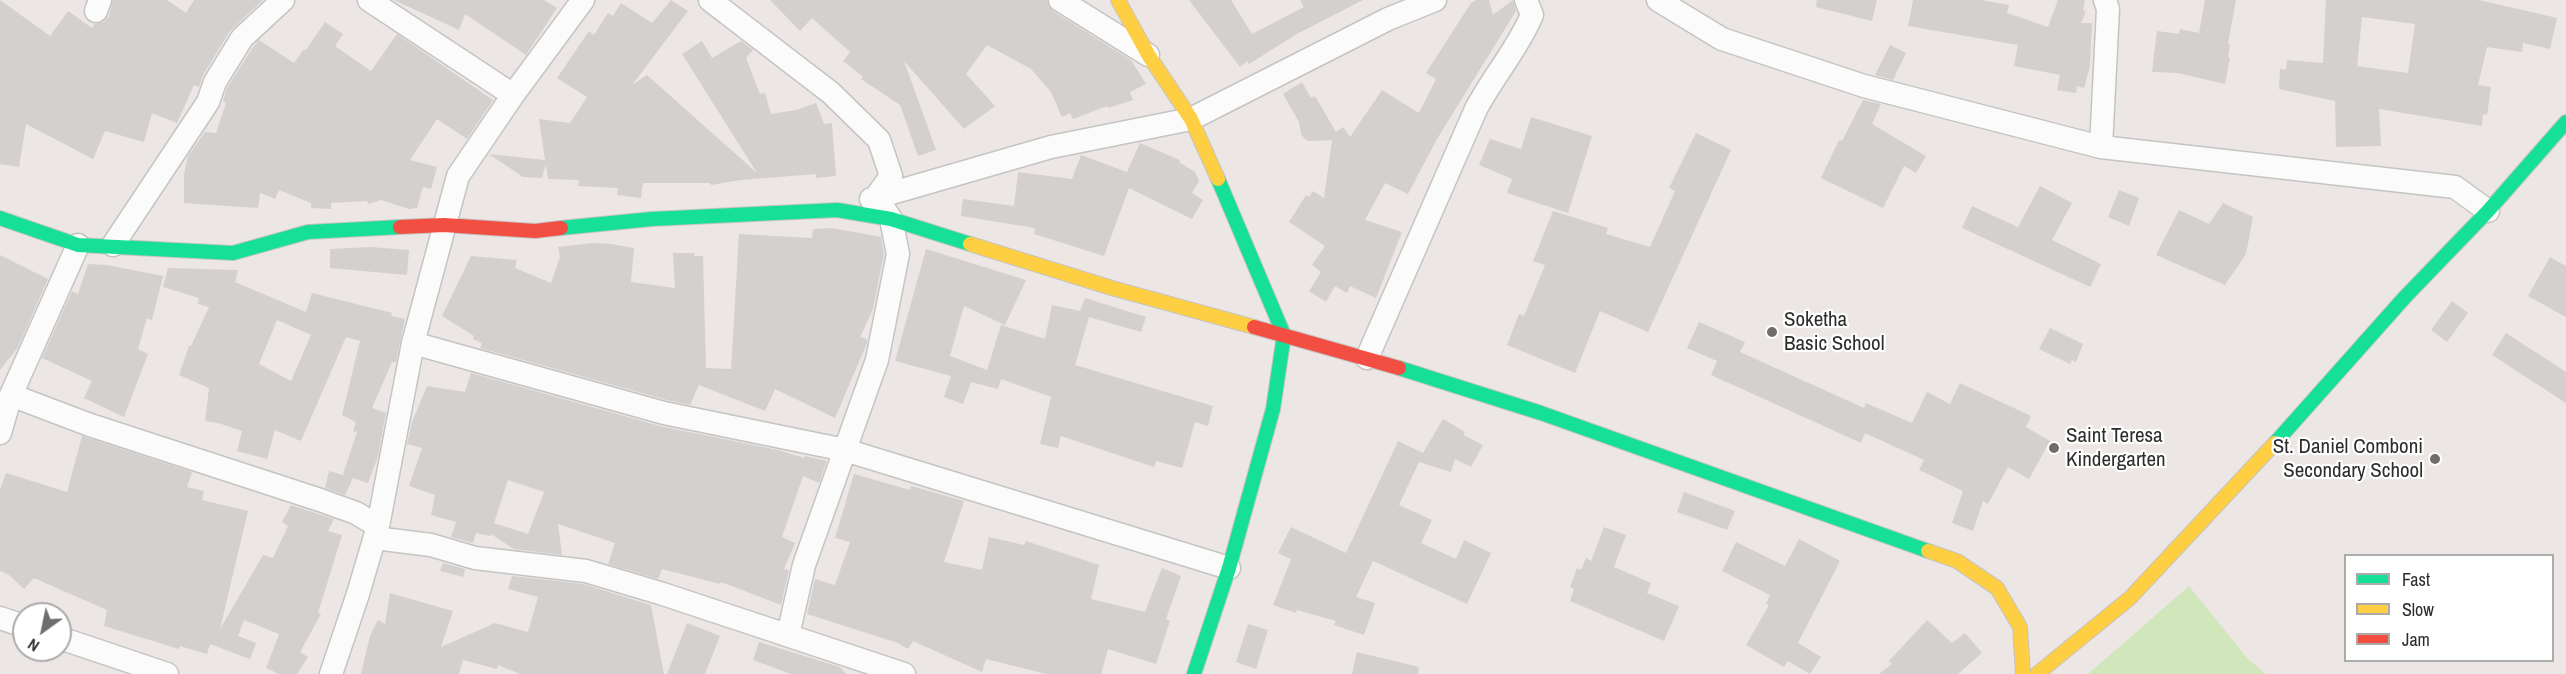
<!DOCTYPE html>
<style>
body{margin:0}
#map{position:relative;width:2566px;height:674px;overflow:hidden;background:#ece7e4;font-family:"Archivo Narrow",sans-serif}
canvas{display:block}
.legend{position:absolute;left:2344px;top:554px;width:210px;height:108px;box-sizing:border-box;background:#fff;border:2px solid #ababab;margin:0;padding:8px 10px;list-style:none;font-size:18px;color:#2d2d2d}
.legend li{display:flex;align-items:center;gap:12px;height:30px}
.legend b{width:30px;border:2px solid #ababab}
.north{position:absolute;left:12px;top:602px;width:60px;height:60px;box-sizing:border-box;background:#fff;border:2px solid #ababab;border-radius:50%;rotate:213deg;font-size:16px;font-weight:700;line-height:24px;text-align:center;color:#2d2d2d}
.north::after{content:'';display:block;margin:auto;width:21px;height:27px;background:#706e6d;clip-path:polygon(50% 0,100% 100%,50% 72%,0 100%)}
</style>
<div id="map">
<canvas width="2566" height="674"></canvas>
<ul class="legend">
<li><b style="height:8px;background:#16e098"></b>Fast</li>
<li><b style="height:8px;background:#ffcf43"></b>Slow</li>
<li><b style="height:8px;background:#f24e42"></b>Jam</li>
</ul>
<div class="north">N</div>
</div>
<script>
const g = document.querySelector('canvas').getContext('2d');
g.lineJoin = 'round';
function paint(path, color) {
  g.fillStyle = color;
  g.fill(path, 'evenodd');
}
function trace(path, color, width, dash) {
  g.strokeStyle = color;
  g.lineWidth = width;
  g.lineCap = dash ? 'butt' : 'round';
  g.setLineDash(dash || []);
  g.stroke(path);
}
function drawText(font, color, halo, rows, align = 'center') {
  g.font = font + ' "Archivo Narrow",sans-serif';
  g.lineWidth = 4.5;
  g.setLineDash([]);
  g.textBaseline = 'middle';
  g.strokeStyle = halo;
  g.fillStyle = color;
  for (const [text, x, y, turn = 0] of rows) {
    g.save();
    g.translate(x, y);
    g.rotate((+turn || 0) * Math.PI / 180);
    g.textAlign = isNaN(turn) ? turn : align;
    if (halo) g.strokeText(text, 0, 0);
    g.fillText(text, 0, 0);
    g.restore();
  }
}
paint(new Path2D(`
 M 2189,586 L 2248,659 L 2266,674 L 2088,674 Z`), '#d2e6bc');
paint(new Path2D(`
 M 0,0 L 50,36 L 68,11 L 92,28 L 94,24 L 104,22 L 109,16 L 113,0 L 167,0 L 186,13 L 194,0 L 263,0 L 230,31 L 203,75 L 199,87 L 194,85 L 177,123 L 152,113 L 144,142 L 105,131 L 93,159 L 26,124 L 19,167 L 0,164 Z
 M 394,0 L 544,0 L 557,8 L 526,55 L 465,14 L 459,30 Z
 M 671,0 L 688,11 L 632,85 L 647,75 L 757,173 L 682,54 L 702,41 L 712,58 L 741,41 L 753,50 L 746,58 L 760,94 L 765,93 L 771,114 L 796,110 L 816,103 L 824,124 L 832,123 L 836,176 L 816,178 L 816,174 L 741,180 L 711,185 L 710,183 L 643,183 L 641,198 L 617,195 L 618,188 L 578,186 L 579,180 L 548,179 L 546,164 L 542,178 L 523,177 L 489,154 L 545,160 L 539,119 L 570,123 L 587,97 L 557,78 L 589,31 L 594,35 L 608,13 L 613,16 L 621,3 L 652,23 Z
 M 770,0 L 1047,0 L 1053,11 L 1131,60 L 1146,84 L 1130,92 L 1133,100 L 1108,108 L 1107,106 L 1073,119 L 1070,113 L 1062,117 L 1051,92 L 1031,69 L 987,45 L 966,74 L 995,106 L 964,129 L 904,61 L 936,150 L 918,156 L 900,105 L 861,79 L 863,77 L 843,61 L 850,52 L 812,18 L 800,31 Z
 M 1189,0 L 1231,0 L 1252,34 L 1304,7 L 1300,0 L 1363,0 L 1297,34 L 1249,64 L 1247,61 L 1240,67 Z
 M 1477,0 L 1489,0 L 1493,15 L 1513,0 L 1516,11 L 1437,139 L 1408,194 L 1385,183 L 1365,220 L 1402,232 L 1376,298 L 1350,286 L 1347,293 L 1335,286 L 1326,302 L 1309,291 L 1321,272 L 1312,265 L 1325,246 L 1289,222 L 1306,195 L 1309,197 L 1313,191 L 1324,198 L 1332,140 L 1308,141 L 1304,138 L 1301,134 L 1299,122 L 1283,94 L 1302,82 L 1311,98 L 1315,96 L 1336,132 L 1343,127 L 1350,137 L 1382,90 L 1419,113 L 1436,79 L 1426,73 L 1471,3 Z
 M 1817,0 L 1877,0 L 1872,21 L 1816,7 Z
 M 1913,0 L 1981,0 L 2009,5 L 2007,13 L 2048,27 L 2058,0 L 2085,0 L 2083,10 L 2086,12 L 2081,23 L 2092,23 L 2090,66 L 2084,88 L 2077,86 L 2076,93 L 2057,90 L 2060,75 L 2014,66 L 2018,45 L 1908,26 Z
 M 2205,0 L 2236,0 L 2228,44 L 2230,45 L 2228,57 L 2230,58 L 2225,84 L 2178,73 L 2152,72 L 2157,31 L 2179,34 L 2180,29 L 2199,33 Z
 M 2326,0 L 2479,0 L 2557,18 L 2550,49 L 2523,43 L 2522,52 L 2487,47 L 2478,85 L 2491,87 L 2487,115 L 2483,114 L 2482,126 L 2379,109 L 2381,146 L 2336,147 L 2335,101 L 2279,89 L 2280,69 L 2286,70 L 2287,60 L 2323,63 ZM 2362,17 L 2415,24 L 2408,73 L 2357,66 Z
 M 325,22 L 343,34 L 335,46 L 371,71 L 397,34 L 493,100 L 467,139 L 437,119 L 410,160 L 437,167 L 431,189 L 423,187 L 417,208 L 409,209 L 381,200 L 368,204 L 367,201 L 331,203 L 331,209 L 311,208 L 311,203 L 279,190 L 275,199 L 260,193 L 258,208 L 184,203 L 184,175 L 188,156 L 205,132 L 216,133 L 226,103 L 223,101 L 227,88 L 253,47 L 259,40 L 294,63 L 304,49 L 306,50 Z
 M 1890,45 L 1906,53 L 1893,80 L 1875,75 Z
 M 1863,100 L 1881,104 L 1872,124 L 1926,156 L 1916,173 L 1904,166 L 1883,208 L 1821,178 L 1839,140 L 1842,141 Z
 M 1531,117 L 1592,136 L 1568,213 L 1507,193 L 1512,179 L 1479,165 L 1490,139 L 1521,149 Z
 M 1696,133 L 1731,150 L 1648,332 L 1600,311 L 1575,373 L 1507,345 L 1519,314 L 1524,316 L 1545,265 L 1533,261 L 1553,211 L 1608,228 L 1606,234 L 1650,247 L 1675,191 L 1669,188 Z
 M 1140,143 L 1180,160 L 1179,162 L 1195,172 L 1199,181 L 1192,193 L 1203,200 L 1192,219 L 1129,188 L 1104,256 L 1034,234 L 1035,228 L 961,216 L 963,199 L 1014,206 L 1018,172 L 1072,179 L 1081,155 L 1127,172 Z
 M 2040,186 L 2072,203 L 2052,240 L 2101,264 L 2090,287 L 1962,228 L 1972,206 L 2018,227 Z
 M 2119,190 L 2139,198 L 2129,226 L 2108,217 Z
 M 2223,203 L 2253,217 L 2246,254 L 2225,285 L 2156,255 L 2179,210 L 2209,224 Z
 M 832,228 L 881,237 L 884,254 L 873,309 L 860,337 L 867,339 L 867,343 L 835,418 L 775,389 L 765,411 L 699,385 L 690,405 L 667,400 L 480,348 L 482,343 L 473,339 L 474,336 L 442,316 L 471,256 L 517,260 L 515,268 L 551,283 L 560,257 L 558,247 L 593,243 L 611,244 L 634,248 L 631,282 L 675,288 L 673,253 L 694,253 L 694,256 L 703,256 L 706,368 L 731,369 L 739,234 L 812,238 L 813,229 Z
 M 371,247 L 409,250 L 407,275 L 330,268 L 330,249 Z
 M 926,249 L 1026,280 L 1005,325 L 964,306 L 950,356 L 987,370 L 1001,325 L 1045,339 L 1052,305 L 1080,311 L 1085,298 L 1146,317 L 1141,332 L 1089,317 L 1075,365 L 1213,406 L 1208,426 L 1195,422 L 1182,468 L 1156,461 L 1154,467 L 1061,436 L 1058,448 L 1040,444 L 1051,397 L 1001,379 L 998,389 L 971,382 L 963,404 L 944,397 L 951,376 L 895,361 Z
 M 0,255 L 48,279 L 18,347 L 0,370 Z
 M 2550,257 L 2566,266 L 2566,317 L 2528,296 Z
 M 88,264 L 107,265 L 163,276 L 152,320 L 147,318 L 138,349 L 148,354 L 124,417 L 84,398 L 92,381 L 42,358 L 72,291 L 78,294 Z
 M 168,268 L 238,270 L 235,282 L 306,312 L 312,293 L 392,313 L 391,316 L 405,319 L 396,362 L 392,362 L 372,408 L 386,413 L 378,456 L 368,483 L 353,478 L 345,495 L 325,488 L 329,471 L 346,476 L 343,474 L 357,432 L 353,431 L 356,422 L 342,415 L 360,341 L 346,337 L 301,441 L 275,430 L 267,459 L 237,451 L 242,431 L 218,423 L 205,421 L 209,388 L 179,375 L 189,346 L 191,346 L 209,307 L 198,304 L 199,298 L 163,287 ZM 277,320 L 311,335 L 291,381 L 259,364 Z
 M 2452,301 L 2468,313 L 2447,342 L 2431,330 Z
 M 1699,322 L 1745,342 L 1740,352 L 1864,408 L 1866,403 L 1912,423 L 1927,392 L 1950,404 L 1960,383 L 2031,416 L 2026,427 L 2050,441 L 2029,479 L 2008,467 L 1988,504 L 1983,501 L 1973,531 L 1952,523 L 1963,491 L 1919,470 L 1924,460 L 1865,433 L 1861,443 L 1711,375 L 1717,361 L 1687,348 Z
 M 2050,328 L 2083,344 L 2076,362 L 2072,360 L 2070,364 L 2039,349 Z
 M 2506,333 L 2566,372 L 2566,403 L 2492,355 Z
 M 471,373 L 660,426 L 778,450 L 804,458 L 805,456 L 827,461 L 819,483 L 803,476 L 782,537 L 795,543 L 784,569 L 789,570 L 781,605 L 721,582 L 720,584 L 662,569 L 658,579 L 608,564 L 615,543 L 558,524 L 562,555 L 514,549 L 491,534 L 490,536 L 476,533 L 473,543 L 451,537 L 456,522 L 431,515 L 435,495 L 409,486 L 422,448 L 407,444 L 412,422 L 427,386 L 465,392 ZM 508,480 L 544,492 L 528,534 L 494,523 Z
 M 1443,419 L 1465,432 L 1463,435 L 1483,445 L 1471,467 L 1455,459 L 1451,472 L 1419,462 L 1399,505 L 1432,520 L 1421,543 L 1456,559 L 1464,540 L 1491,553 L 1467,604 L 1373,561 L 1356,597 L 1375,603 L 1364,635 L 1334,625 L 1336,621 L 1297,610 L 1296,613 L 1273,605 L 1291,559 L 1278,553 L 1291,527 L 1346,553 L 1398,441 L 1423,453 Z
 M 82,436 L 192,472 L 187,487 L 204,491 L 202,500 L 248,511 L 220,629 L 263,555 L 273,558 L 288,526 L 282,522 L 291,505 L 334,519 L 328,531 L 342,535 L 318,613 L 321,614 L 300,652 L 308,657 L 297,674 L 279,674 L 266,668 L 279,634 L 244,620 L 238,636 L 256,643 L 250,659 L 210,644 L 207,654 L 180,646 L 179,649 L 104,626 L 107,610 L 34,578 L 24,589 L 9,575 L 0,571 L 0,490 L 6,473 L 67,492 Z
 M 854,474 L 910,490 L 911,486 L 964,501 L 944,562 L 982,570 L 989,537 L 1024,545 L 1026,541 L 1099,565 L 1091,599 L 1145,612 L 1162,568 L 1181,576 L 1166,619 L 1170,621 L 1156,664 L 1108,649 L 1101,674 L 1046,674 L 986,659 L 982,672 L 913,641 L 908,649 L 898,643 L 807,614 L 815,579 L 835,585 L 850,542 L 835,538 Z
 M 1684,492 L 1735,511 L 1727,530 L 1677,512 Z
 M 1604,527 L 1626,535 L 1614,567 L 1651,583 L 1647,593 L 1679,606 L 1664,641 L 1570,601 L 1574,589 L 1570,587 L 1577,568 L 1581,570 L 1586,558 L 1591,561 Z
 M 1799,539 L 1840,561 L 1798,643 L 1821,657 L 1810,674 L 1788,661 L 1784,667 L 1746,645 L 1769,605 L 1766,604 L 1770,595 L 1722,571 L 1736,542 L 1785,566 Z
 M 443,563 L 465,569 L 463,577 L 440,571 Z
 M 512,576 L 583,584 L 651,605 L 664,674 L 520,674 L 498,665 L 497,669 L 463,660 L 459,674 L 361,674 L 370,636 L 378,620 L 385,624 L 390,593 L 453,611 L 441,647 L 495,623 L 528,632 L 538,597 L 508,589 Z
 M 1927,620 L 1952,643 L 1965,633 L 1982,653 L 1958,674 L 1879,674 L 1892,664 L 1889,661 Z
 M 687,623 L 720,636 L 705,674 L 667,674 Z
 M 1248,624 L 1268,630 L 1256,669 L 1236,662 Z
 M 759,642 L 840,667 L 846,674 L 791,674 L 753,660 Z
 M 1357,652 L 1419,667 L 1418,674 L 1352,674 Z`), '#d3d0cd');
const street = new Path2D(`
 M 369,0 L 513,95
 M 710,0 L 831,93 L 879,140 L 891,176 L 876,197 L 891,219 L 898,254 L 877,360 L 804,565 L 788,635
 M 1060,0 L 1148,55
 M 1658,0 L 1722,39 L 1864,86 L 2101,147 L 2455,187 L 2488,211
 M 96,11 L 100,0
 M 2101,147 L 2108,9 L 2105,0
 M 871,199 L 1051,147 L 1191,119 L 1388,19 L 1435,0
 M 113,245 L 208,102 L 215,82 L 242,38 L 283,0
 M 413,343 L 664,413 L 845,450 L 1229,568
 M 1367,358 L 1476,109 C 1494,75 1517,50 1532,15 L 1526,0
 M 11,395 L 90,425 L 320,500 L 356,513 L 378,526
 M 0,433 L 11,395 L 78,245
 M 375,538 L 431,545 L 475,558 L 586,571 L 663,594 L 904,674
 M 0,618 L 24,626
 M 60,638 L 167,674
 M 331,674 L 358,594 L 378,526 L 413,343 L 458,176 L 513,95 L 583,0`);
const fast = new Path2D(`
 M 0,218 L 78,245 L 233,253 L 308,232 L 400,227
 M 561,228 L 652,219 L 837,210 L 891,219 L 970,244
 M 1399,368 L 1541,413 L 1928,551
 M 2275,443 L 2405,297 L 2488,211 L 2566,122
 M 1194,674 L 1229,568 L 1273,409 L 1284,335 L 1218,179`);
const slow = new Path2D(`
 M 1118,0 L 1149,56 L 1191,119 L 1218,179
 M 970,244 L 1112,288 L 1254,327
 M 1928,551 L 1957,561 L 1997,588 L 2020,627 L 2023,674
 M 2037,674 L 2130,598 L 2275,443`);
const jam = new Path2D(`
 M 400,227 L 444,225 L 535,231 L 561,228
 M 1254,327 L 1399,368`);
trace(street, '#c5c4c4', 25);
trace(fast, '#c5c4c4', 16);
trace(slow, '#c5c4c4', 16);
trace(jam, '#c5c4c4', 16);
trace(street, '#fcfbfb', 22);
trace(fast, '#16e098', 14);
trace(slow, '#ffcf43', 14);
trace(jam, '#f24e42', 14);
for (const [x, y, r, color] of [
 [1772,332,6,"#706e6d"],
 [2054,448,6,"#706e6d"],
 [2435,459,6,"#706e6d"]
]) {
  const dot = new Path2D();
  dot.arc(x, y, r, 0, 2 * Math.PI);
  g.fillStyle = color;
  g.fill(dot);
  trace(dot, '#fff', 2);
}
drawText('21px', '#2d2d2d', '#fff', [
 ["Soketha",1784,320],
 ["Basic School",1784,344],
 ["Saint Teresa",2066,436],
 ["Kindergarten",2066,460],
 ["St. Daniel Comboni",2423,447,"right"],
 ["Secondary School",2423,471,"right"]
], 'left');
</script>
